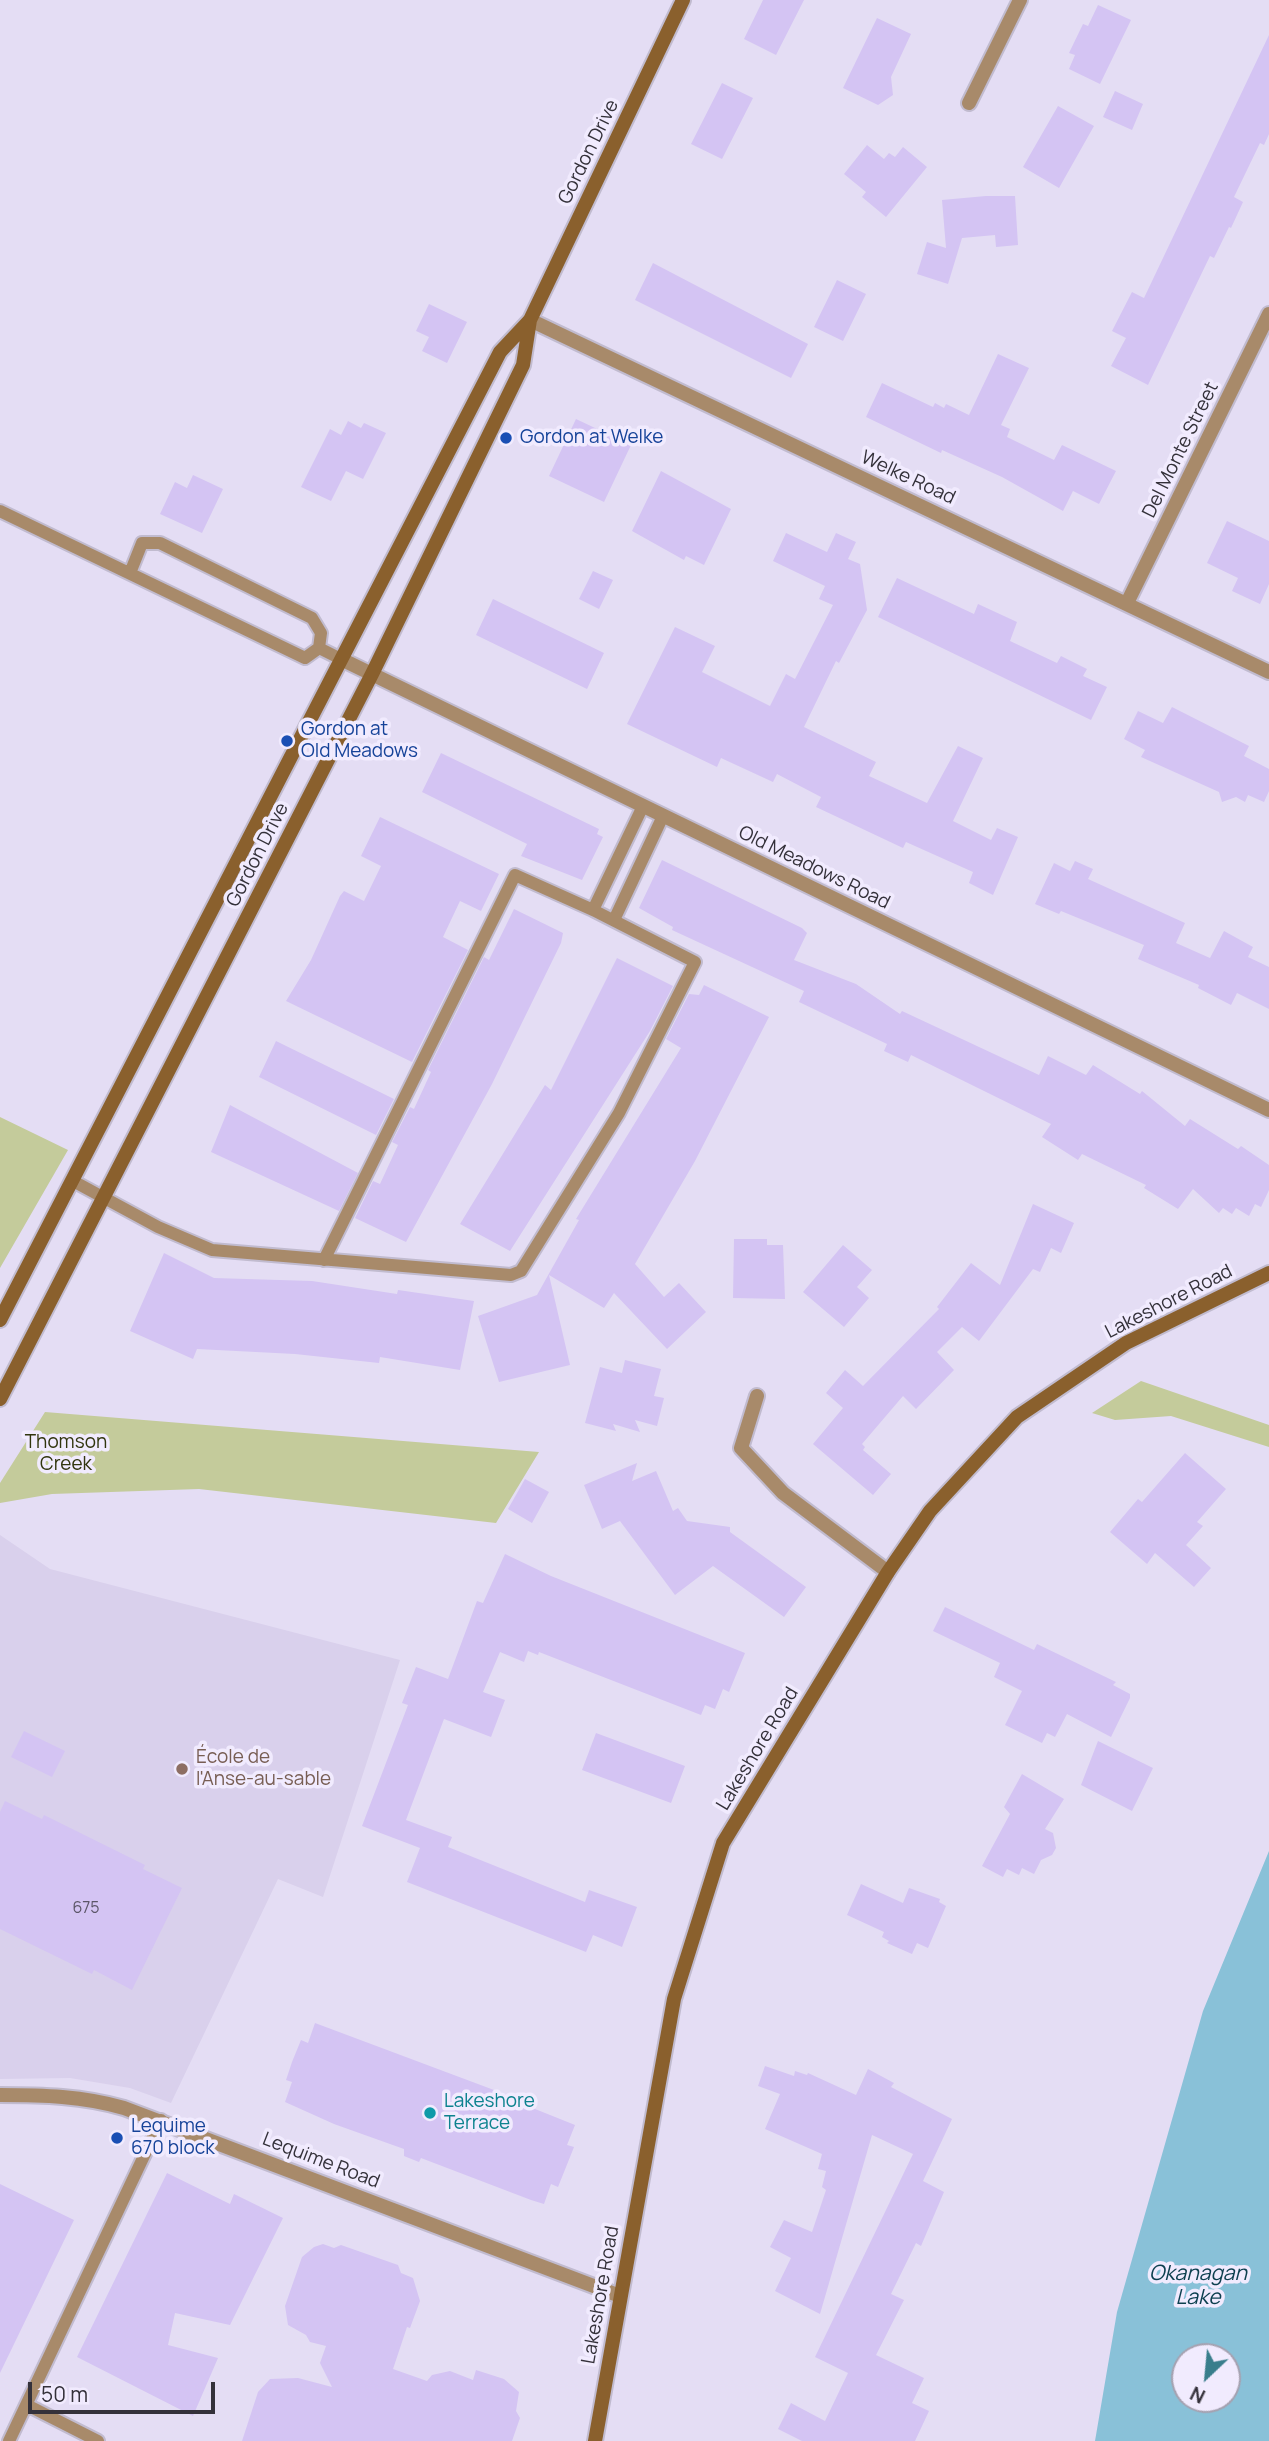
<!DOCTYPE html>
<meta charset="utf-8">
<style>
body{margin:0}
#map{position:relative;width:1269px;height:2441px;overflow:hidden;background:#e4ddf4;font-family:Manrope,sans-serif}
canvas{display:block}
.north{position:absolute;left:1171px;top:2343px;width:70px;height:70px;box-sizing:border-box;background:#f1ebfe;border:2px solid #a5a1b0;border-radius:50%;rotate:206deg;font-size:19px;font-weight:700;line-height:28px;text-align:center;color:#34313a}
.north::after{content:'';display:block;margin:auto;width:24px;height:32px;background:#397e8c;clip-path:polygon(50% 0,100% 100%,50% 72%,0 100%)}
.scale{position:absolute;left:28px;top:2382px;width:187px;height:32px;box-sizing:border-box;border:4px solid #34313a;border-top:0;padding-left:9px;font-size:21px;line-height:24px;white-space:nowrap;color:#34313a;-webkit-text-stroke:5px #f1ebfe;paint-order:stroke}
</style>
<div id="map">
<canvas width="1269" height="2441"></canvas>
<div class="north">N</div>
<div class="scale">50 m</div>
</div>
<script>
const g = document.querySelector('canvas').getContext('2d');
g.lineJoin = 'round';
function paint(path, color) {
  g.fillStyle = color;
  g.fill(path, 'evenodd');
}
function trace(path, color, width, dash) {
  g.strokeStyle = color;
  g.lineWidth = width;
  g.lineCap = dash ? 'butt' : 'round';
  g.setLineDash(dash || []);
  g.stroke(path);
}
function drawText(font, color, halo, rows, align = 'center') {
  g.font = font + ' Manrope,sans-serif';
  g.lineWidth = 7;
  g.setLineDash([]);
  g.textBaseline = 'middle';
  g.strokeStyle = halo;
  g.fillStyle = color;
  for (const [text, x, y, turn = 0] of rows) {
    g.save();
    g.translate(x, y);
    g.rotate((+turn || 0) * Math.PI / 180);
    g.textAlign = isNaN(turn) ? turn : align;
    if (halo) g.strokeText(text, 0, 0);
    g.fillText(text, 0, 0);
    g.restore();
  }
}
paint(new Path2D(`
 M 0,1535 L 50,1569 L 400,1660 L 323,1897 L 278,1879 L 171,2103 L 130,2088 L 70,2078 L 0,2079 Z`), '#d9d0ec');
paint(new Path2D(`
 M 0,1117 L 68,1150 L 0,1268 Z
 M 1141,1381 L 1269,1425 L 1269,1447 L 1171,1416 L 1115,1420 L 1092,1413 Z
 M 45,1412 L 539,1452 L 496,1523 L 199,1489 L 52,1494 L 0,1503 L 0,1483 Z`), '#c4cb9b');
paint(new Path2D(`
 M 1269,1851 L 1269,2441 L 1095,2441 L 1117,2312 L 1203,2011 ZM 1185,2357 L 1227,2357 L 1227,2399 L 1185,2399 Z`), '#89c1d8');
paint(new Path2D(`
 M 763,0 L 804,0 L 776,55 L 744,39 Z
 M 1098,5 L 1131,20 L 1100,84 L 1069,69 L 1075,55 L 1069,53 L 1083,24 L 1088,26 Z
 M 877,18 L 911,34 L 891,77 L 893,95 L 878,105 L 843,88 Z
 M 1269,35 L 1269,134 L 1264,145 L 1260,143 L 1234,197 L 1243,202 L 1231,228 L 1229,227 L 1214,258 L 1210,256 L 1148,385 L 1111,366 L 1126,338 L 1112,331 L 1132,292 L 1144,298 Z
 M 722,83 L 753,98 L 722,159 L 691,144 Z
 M 1115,91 L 1143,104 L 1132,130 L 1103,117 Z
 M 1058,106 L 1094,126 L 1059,188 L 1023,167 Z
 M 867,145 L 884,159 L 889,153 L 895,157 L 903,147 L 927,167 L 886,217 L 862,197 L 866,192 L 844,174 Z
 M 986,196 L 1015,196 L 1018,245 L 996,247 L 995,235 L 962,238 L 948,284 L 917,274 L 927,242 L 946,248 L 942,200 Z
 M 653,263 L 808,344 L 791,378 L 635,300 Z
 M 837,280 L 866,294 L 843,341 L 814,327 Z
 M 429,304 L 467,322 L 447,363 L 422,351 L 429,337 L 416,331 Z
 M 998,354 L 1029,368 L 1001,425 L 1010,429 L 1007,437 L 1054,460 L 1062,445 L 1116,471 L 1099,504 L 1073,491 L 1063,511 L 1002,477 L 942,450 L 941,453 L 866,417 L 882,383 L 933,407 L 935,403 L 944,408 L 946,404 L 969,415 Z
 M 576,419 L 631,445 L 604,502 L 549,476 Z
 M 348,421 L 361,428 L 364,423 L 386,433 L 363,479 L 346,471 L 331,501 L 301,487 L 330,429 L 341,435 Z
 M 661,471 L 731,509 L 704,565 L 686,556 L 684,560 L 632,531 Z
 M 193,475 L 223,489 L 202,533 L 160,514 L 175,482 L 187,488 Z
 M 1227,521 L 1269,541 L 1269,584 L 1260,604 L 1232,591 L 1238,578 L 1207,563 Z
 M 786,533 L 827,552 L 836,533 L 856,542 L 848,559 L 860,564 L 867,610 L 839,663 L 836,661 L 804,727 L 876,762 L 869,776 L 927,803 L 958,746 L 983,758 L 953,821 L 991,840 L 997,828 L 1018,837 L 993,895 L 969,883 L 973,872 L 906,842 L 903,848 L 816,807 L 821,797 L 777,774 L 773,782 L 721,758 L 717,767 L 627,724 L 675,627 L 715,646 L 702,672 L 770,706 L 786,674 L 795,679 L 833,605 L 819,599 L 825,586 L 773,561 Z
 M 593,571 L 613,580 L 599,609 L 579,599 Z
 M 897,578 L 974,614 L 978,604 L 1017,622 L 1010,641 L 1057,663 L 1061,656 L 1087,669 L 1083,676 L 1107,687 L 1091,720 L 878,617 Z
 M 493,599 L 604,653 L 587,689 L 476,635 Z
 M 1172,707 L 1249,746 L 1244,756 L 1269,769 L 1269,791 L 1264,802 L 1248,795 L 1245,802 L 1236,797 L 1222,802 L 1219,792 L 1141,757 L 1145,750 L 1124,739 L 1138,711 L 1163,723 Z
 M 441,753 L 599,829 L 597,834 L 603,837 L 582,880 L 521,856 L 527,844 L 422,792 Z
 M 380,817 L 499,874 L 481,911 L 460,901 L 443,937 L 468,950 L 412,1062 L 286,1001 L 311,960 L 340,896 L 344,891 L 364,901 L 381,866 L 361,856 Z
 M 662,860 L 802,928 L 807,933 L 794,960 L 856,984 L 900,1014 L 902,1011 L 1039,1075 L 1048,1056 L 1086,1075 L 1093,1065 L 1140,1094 L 1142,1091 L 1185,1126 L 1190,1119 L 1238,1149 L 1241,1146 L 1269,1165 L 1269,1190 L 1261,1207 L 1255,1204 L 1249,1216 L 1236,1208 L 1232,1214 L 1223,1208 L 1219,1213 L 1193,1189 L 1178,1209 L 1144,1188 L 1146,1185 L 1082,1154 L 1078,1160 L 1042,1137 L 1051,1124 L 911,1055 L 908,1062 L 884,1051 L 887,1044 L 799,1002 L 804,991 L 672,930 L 673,927 L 639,908 Z
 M 1075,861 L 1093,869 L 1088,879 L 1185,923 L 1176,943 L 1210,958 L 1224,931 L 1253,947 L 1248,957 L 1269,967 L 1269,1009 L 1237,993 L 1231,1005 L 1198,988 L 1199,985 L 1138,959 L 1144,945 L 1061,911 L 1059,914 L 1035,904 L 1054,863 L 1070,871 Z
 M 514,909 L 563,933 L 561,943 L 492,1084 L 406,1242 L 355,1218 L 373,1181 L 380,1184 L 398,1145 L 392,1142 L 410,1107 L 414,1109 L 431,1072 L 428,1070 L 484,957 L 489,960 Z
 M 617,958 L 673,986 L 650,1031 L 510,1251 L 460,1224 L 545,1085 L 551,1090 Z
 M 704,985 L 769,1017 L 695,1161 L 635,1264 L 664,1297 L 679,1283 L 706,1312 L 667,1349 L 614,1293 L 604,1308 L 549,1275 L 570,1365 L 499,1382 L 478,1316 L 537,1295 L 579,1220 L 576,1219 L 681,1048 L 666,1039 L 689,994 L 699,995 Z
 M 276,1041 L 394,1099 L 376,1135 L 259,1077 Z
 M 230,1105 L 358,1173 L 339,1211 L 211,1152 Z
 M 1033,1204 L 1074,1223 L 1061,1253 L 1051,1248 L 1040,1272 L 1033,1269 L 979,1341 L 962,1327 L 937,1352 L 954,1370 L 916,1409 L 903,1396 L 862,1444 L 865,1447 L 863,1450 L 891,1474 L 873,1495 L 813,1444 L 843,1408 L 826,1393 L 845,1370 L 863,1386 L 939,1309 L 937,1307 L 971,1263 L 1000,1285 Z
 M 734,1239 L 767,1239 L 767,1245 L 783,1245 L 785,1299 L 733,1298 Z
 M 843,1245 L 872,1270 L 857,1287 L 869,1298 L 844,1327 L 803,1292 Z
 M 164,1253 L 214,1278 L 312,1281 L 397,1294 L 398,1290 L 474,1301 L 460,1370 L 380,1357 L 379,1363 L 295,1354 L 197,1349 L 193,1359 L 130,1331 Z
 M 625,1360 L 661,1369 L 654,1396 L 664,1398 L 657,1426 L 635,1420 L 640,1432 L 613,1424 L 616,1431 L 585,1423 L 600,1367 L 622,1373 Z
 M 1185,1453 L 1226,1489 L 1197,1522 L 1203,1526 L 1186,1545 L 1211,1568 L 1194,1587 L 1155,1553 L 1147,1564 L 1110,1532 L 1138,1499 L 1142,1502 Z
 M 637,1463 L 632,1481 L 656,1471 L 673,1511 L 678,1508 L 687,1521 L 730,1527 L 730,1532 L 806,1587 L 784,1617 L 713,1566 L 675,1595 L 620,1521 L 602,1529 L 584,1485 Z
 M 525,1479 L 549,1492 L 532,1523 L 508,1509 Z
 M 505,1554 L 551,1576 L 745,1653 L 729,1692 L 723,1689 L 715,1709 L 705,1705 L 701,1715 L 539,1652 L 538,1655 L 528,1651 L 524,1662 L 500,1652 L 483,1692 L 505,1700 L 491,1737 L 444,1719 L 406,1820 L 452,1837 L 448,1847 L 585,1902 L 589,1890 L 637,1907 L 622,1947 L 593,1935 L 586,1952 L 407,1882 L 420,1848 L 362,1826 L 408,1705 L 402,1703 L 416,1667 L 448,1679 L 477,1601 L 483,1603 Z
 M 945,1607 L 1034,1650 L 1037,1644 L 1116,1682 L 1113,1685 L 1130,1694 L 1130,1698 L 1111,1737 L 1067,1714 L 1055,1737 L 1047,1733 L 1042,1743 L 1005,1725 L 1022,1691 L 994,1677 L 1000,1663 L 933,1631 Z
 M 24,1731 L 65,1751 L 52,1777 L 11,1757 Z
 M 596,1733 L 685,1766 L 671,1803 L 582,1770 Z
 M 1098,1741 L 1153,1768 L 1132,1811 L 1081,1785 Z
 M 1022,1774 L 1064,1799 L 1045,1829 L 1053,1833 L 1056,1848 L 1052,1855 L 1041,1860 L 1034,1874 L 1022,1868 L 1019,1875 L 1007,1869 L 1003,1877 L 982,1866 L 1010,1814 L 1004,1807 Z
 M 5,1801 L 42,1819 L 44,1815 L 145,1865 L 143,1869 L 182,1888 L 132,1990 L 94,1970 L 92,1974 L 0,1929 L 0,1812 Z
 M 861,1884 L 903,1903 L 909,1888 L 940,1899 L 939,1902 L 946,1906 L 928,1948 L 917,1943 L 912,1954 L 887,1943 L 889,1941 L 882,1937 L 884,1932 L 847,1915 Z
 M 315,2023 L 526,2102 L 525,2105 L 575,2125 L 567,2145 L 574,2147 L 558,2187 L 551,2184 L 544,2204 L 531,2200 L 421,2158 L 419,2162 L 404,2156 L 404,2149 L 334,2124 L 285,2102 L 292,2082 L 286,2080 L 292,2062 L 301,2040 L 308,2043 Z
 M 765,2066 L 794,2076 L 795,2071 L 807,2075 L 808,2073 L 856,2095 L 868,2069 L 894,2083 L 891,2087 L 952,2119 L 923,2181 L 944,2192 L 921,2246 L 916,2243 L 891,2294 L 904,2300 L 876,2355 L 924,2378 L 912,2403 L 929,2411 L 915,2441 L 802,2441 L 778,2429 L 791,2403 L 825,2421 L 848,2373 L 815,2357 L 913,2154 L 872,2135 L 820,2314 L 775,2291 L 791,2258 L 770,2247 L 784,2220 L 812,2232 L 826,2190 L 822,2187 L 826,2171 L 818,2169 L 822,2154 L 765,2129 L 780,2094 L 758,2086 Z
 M 167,2173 L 230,2204 L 234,2194 L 283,2218 L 230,2325 L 175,2313 L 168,2345 L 218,2358 L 193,2416 L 77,2357 Z
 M 0,2184 L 74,2220 L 0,2373 Z
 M 323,2244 L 334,2248 L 341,2245 L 398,2265 L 401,2273 L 413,2278 L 420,2301 L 410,2328 L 407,2327 L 393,2369 L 427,2381 L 432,2375 L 450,2371 L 473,2380 L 476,2370 L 504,2379 L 519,2392 L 516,2411 L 520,2418 L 512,2441 L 242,2441 L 258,2392 L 270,2379 L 298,2378 L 332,2387 L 320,2363 L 326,2346 L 310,2342 L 306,2335 L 288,2325 L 285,2306 L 302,2257 L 314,2247 Z`), '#d4c4f3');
const service = new Path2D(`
 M 0,511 L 305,658 L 319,648 L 343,660
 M 130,573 L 142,543 L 160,543 L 312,618 L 321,633 L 319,648
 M 593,910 L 643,806
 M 614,920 L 663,816
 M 73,1181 L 158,1227 L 212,1250 L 511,1275 L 521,1271 L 619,1113 L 695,962 L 593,910 L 515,875 L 324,1260
 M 27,2405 L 98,2441
 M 9,2441 L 161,2120`);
const minor = new Path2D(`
 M 969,103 L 1020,0
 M 530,320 L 1269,672
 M 1127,603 L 1269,314
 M 343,660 L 1269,1110
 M 757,1396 L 741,1448 L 783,1493 L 888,1572
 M 0,2095 C 42,2095 83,2096 124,2108 L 620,2296`);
const secondary = new Path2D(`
 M 0,1320 L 500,352 L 530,320
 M 0,1399 L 372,674 L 523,365 L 530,320 L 683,0
 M 595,2441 L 674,1999 L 723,1843 L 888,1572 L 930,1511 L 1017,1417 L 1126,1343 L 1269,1273`);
trace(service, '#c1bbcf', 16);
trace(minor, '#c1bbcf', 18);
trace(secondary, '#c1bbcf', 18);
trace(service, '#a88a6a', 12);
trace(minor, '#a88a6a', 14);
trace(secondary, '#8a602d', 14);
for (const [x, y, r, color] of [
 [506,438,7,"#1a4fb4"],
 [287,741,7,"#1a4fb4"],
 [182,1769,7,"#8d6e63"],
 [430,2113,7,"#0f9aa8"],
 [117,2138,7,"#1a4fb4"]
]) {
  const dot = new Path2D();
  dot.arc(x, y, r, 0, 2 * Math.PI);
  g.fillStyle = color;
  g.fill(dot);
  trace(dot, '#f1ebfe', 2.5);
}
drawText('16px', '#5c5668', null, [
 ["675",86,1909]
]);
drawText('19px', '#34313a', '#f1ebfe', [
 ["Gordon Drive",589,152,-64],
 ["Del Monte Street",1181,450,-64],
 ["Welke Road",908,478,25],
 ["Gordon Drive",258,855,-63],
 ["Old Meadows Road",814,868,26],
 ["Lakeshore Road",1169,1302,-27],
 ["Lakeshore Road",758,1749,-59],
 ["Lequime Road",321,2161,21],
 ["Lakeshore Road",601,2295,-80]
]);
drawText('19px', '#164399', '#f1ebfe', [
 ["Gordon at Welke",520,438],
 ["Gordon at",301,730],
 ["Old Meadows",301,752],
 ["Lequime",131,2127],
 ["670 block",131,2149]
], 'left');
drawText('19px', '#31350e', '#f1ebfe', [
 ["Thomson",66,1443],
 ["Creek",66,1465]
]);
drawText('19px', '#785e54', '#f1ebfe', [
 ["École de",196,1758],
 ["l'Anse-au-sable",196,1780]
], 'left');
drawText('19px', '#0d838f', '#f1ebfe', [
 ["Lakeshore",444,2102],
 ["Terrace",444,2124]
], 'left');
drawText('italic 21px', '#0c3f4f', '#f1ebfe', [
 ["Okanagan",1198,2274],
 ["Lake",1198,2298]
]);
</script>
